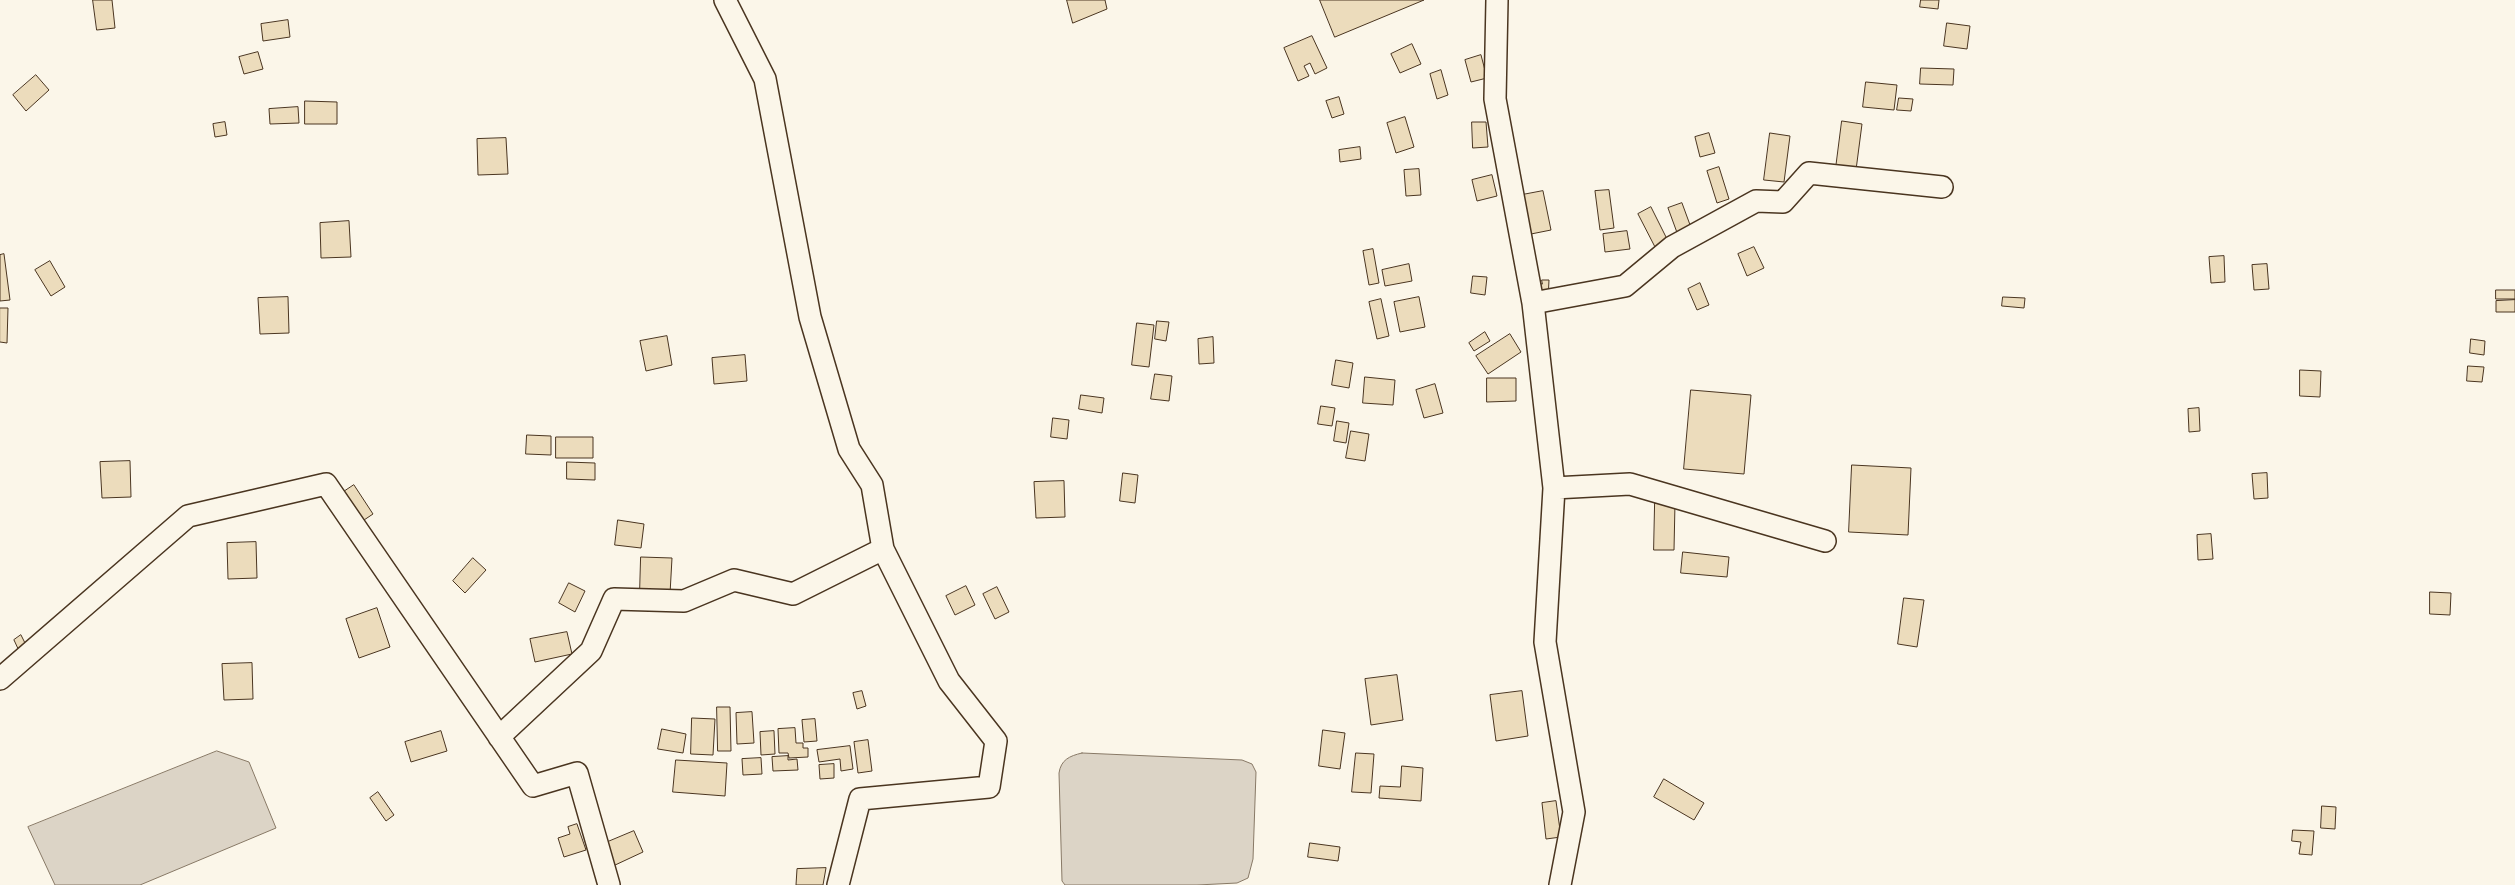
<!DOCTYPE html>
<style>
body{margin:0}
canvas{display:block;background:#fbf6e9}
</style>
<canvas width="2515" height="885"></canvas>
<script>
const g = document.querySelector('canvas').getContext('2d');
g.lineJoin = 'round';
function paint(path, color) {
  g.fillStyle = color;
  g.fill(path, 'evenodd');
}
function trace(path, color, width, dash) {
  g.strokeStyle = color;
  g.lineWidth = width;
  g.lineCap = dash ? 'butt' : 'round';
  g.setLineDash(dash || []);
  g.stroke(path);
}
const water = new Path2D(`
 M 217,751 L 249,762 L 276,828 L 140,885 L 55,885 L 28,827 Z
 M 1082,753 L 1242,760 L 1252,764 L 1256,772 L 1253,859 L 1248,878 L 1237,883 L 1197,885 L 1065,885 L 1062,881 L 1059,773 C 1061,760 1069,756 1082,753 Z`);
paint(water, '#dcd4c6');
trace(water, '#887966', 1);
const building = new Path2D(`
 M 93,0 L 112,0 L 115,28 L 97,30 Z
 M 1067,0 L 1105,0 L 1107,9 L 1073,23 Z
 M 1320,0 L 1424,0 L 1335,37 Z
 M 1921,0 L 1939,0 L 1938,9 L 1920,7 Z
 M 288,20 L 290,37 L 263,41 L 261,24 Z
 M 1947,23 L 1970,26 L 1967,49 L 1944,46 Z
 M 1312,36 L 1327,68 L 1315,74 L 1310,63 L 1304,66 L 1309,76 L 1298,81 L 1284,48 Z
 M 1412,44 L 1421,64 L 1400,73 L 1391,54 Z
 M 258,52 L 263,69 L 244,74 L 239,57 Z
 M 1481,55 L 1487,78 L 1471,82 L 1465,60 Z
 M 1921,68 L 1954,69 L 1953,85 L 1920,84 Z
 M 1441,70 L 1448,95 L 1437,99 L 1430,74 Z
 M 36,75 L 49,90 L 26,111 L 13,95 Z
 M 1866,82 L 1897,85 L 1894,110 L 1863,107 Z
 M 1339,97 L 1344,114 L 1332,118 L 1326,101 Z
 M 1899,98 L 1913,99 L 1911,111 L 1897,110 Z
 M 305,101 L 337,102 L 337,124 L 305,124 Z
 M 298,107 L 299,123 L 270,124 L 269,109 Z
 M 1405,117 L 1414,147 L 1396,153 L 1387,123 Z
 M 1842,121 L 1862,124 L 1856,170 L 1836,168 Z
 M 225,122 L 227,135 L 215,137 L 213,124 Z
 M 1472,122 L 1486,122 L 1488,147 L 1473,148 Z
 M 1709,133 L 1715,153 L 1700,157 L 1695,137 Z
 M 1770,133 L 1790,136 L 1784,182 L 1764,180 Z
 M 506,138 L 508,174 L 478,175 L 477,139 Z
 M 1360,147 L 1361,159 L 1340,162 L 1339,150 Z
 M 1719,167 L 1729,199 L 1717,203 L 1707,171 Z
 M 1419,169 L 1421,195 L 1406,196 L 1404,170 Z
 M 1492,175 L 1497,196 L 1477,201 L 1472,180 Z
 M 1609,190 L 1614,228 L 1600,230 L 1595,191 Z
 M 1543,191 L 1551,230 L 1531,234 L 1522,195 Z
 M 1682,203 L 1693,233 L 1679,238 L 1668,208 Z
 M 1651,207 L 1668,241 L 1655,247 L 1638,214 Z
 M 349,221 L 351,257 L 321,258 L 320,223 Z
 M 1627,231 L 1630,249 L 1605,252 L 1603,234 Z
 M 1754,247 L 1764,268 L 1747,276 L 1738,254 Z
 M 1373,249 L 1379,283 L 1369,285 L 1363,251 Z
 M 4,254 L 10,300 L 0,301 L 0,255 Z
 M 2224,256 L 2225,282 L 2211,283 L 2209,257 Z
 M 50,261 L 65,287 L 51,296 L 35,270 Z
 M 1409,264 L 1412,281 L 1385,286 L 1382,270 Z
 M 2267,264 L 2269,289 L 2254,290 L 2252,265 Z
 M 1473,276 L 1487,277 L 1485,295 L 1471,293 Z
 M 1542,280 L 1549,280 L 1548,300 L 1536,283 L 1542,284 Z
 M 1700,283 L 1709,305 L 1697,310 L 1688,289 Z
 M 2496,290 L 2515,290 L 2515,299 L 2496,299 Z
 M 288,297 L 289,333 L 260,334 L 258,298 Z
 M 1419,297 L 1425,327 L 1400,332 L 1394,302 Z
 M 2003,297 L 2025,298 L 2024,308 L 2002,306 Z
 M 1381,299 L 1389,336 L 1377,339 L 1369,302 Z
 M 2515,300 L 2515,312 L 2496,312 L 2496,301 Z
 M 0,308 L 8,308 L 7,343 L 0,342 Z
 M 1157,321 L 1169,322 L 1166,341 L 1155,339 Z
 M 1137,323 L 1154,325 L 1149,367 L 1132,365 Z
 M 1485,332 L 1490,341 L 1474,351 L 1469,343 Z
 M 1510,334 L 1521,352 L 1488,374 L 1476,356 Z
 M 667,336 L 672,365 L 646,371 L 640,341 Z
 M 1213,337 L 1214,363 L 1199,364 L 1198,339 Z
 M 2471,339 L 2485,341 L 2484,355 L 2470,353 Z
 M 745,355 L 747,381 L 714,384 L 712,358 Z
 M 1336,360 L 1353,363 L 1349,388 L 1332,385 Z
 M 2468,366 L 2484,367 L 2482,382 L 2467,381 Z
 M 2300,370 L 2321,371 L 2320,397 L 2300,396 Z
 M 1155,374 L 1172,376 L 1169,401 L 1151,399 Z
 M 1365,377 L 1395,380 L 1393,405 L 1363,403 Z
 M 1487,378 L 1516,378 L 1516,401 L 1487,402 Z
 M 1435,384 L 1443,413 L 1424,418 L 1416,390 Z
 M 1691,390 L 1751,395 L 1744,474 L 1684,469 Z
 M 1081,395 L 1104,398 L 1102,413 L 1079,409 Z
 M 1321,406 L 1335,408 L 1332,426 L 1318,424 Z
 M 2199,408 L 2200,431 L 2189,432 L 2188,409 Z
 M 1053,418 L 1069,420 L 1067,439 L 1051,437 Z
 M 1337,421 L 1349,423 L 1346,443 L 1334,441 Z
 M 1351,431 L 1369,434 L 1365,461 L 1346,458 Z
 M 527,435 L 551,436 L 551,455 L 526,454 Z
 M 556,437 L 593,437 L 593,458 L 556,458 Z
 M 130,461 L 131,497 L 102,498 L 100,462 Z
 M 567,462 L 595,463 L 595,480 L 567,479 Z
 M 1852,465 L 1911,468 L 1908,535 L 1849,532 Z
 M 1123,473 L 1138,475 L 1135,503 L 1120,501 Z
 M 2267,473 L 2268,498 L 2254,499 L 2252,474 Z
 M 1064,481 L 1065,517 L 1036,518 L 1034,482 Z
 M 354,485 L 373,514 L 361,522 L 342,493 Z
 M 1655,503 L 1675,503 L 1674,550 L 1654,550 Z
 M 618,520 L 644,524 L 641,548 L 615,545 Z
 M 2211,534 L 2213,559 L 2198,560 L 2197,535 Z
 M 256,542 L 257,578 L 228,579 L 227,543 Z
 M 1683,552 L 1729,557 L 1727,577 L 1681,573 Z
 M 641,557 L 672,558 L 670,594 L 640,592 Z
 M 473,558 L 486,570 L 465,593 L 453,581 Z
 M 569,583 L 585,591 L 575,612 L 559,603 Z
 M 966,586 L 975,605 L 955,615 L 946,596 Z
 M 997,587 L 1009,612 L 995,619 L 983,594 Z
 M 2430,592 L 2451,593 L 2450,615 L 2430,614 Z
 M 1904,598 L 1924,600 L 1917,647 L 1898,644 Z
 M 377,608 L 390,647 L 359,658 L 346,619 Z
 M 567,632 L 572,654 L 535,662 L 530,639 Z
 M 21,635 L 28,649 L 20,653 L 14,640 Z
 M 252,663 L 253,699 L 224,700 L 222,664 Z
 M 1397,675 L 1403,720 L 1371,725 L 1365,679 Z
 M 862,691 L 866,706 L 857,709 L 853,693 Z
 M 1522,691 L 1528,736 L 1496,741 L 1490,695 Z
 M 717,707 L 730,707 L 731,751 L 718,751 Z
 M 752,712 L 754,743 L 737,744 L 736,713 Z
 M 692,718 L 715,719 L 713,755 L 691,754 Z
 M 815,719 L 817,741 L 804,742 L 802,720 Z
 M 795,728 L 796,743 L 803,743 L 803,748 L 808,748 L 808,757 L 789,758 L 788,753 L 779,753 L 778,729 Z
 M 662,729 L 686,734 L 683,753 L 658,749 Z
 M 1323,730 L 1345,733 L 1340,769 L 1319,766 Z
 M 441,731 L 447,751 L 411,762 L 405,742 Z
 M 774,731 L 775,754 L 761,755 L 760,732 Z
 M 868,740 L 872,771 L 858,773 L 854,742 Z
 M 850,746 L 853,769 L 841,771 L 840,759 L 819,762 L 817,750 Z
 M 1356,753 L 1374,754 L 1371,793 L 1352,792 Z
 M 788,756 L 788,760 L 797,759 L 798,770 L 773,771 L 772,757 Z
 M 761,758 L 762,774 L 743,775 L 742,759 Z
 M 676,760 L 727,763 L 725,796 L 673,792 Z
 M 834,764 L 834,778 L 820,779 L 819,765 Z
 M 1402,766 L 1423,768 L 1421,801 L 1379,798 L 1380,786 L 1400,787 Z
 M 1664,779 L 1704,803 L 1694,820 L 1654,797 Z
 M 378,792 L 394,815 L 386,821 L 370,798 Z
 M 1556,801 L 1561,837 L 1546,839 L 1542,803 Z
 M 2322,806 L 2336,807 L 2335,829 L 2321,828 Z
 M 577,824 L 586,850 L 564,857 L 558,838 L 570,834 L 568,827 Z
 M 2293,830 L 2314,831 L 2312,855 L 2299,854 L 2301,842 L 2292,841 Z
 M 634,831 L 643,852 L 613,866 L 603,844 Z
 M 1310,843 L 1340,847 L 1338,861 L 1308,857 Z
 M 826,868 L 823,885 L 796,885 L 797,869 Z`);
paint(building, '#ecdcbc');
trace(building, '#4a3520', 1);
const minor = new Path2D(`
 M 725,0 L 765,79 L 810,317 L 849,449 L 872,485 L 883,549 L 949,681 L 996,741 L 989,787 L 860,799 L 838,885
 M 1497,0 L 1495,99 L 1533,303 L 1554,488 L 1545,642 L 1574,812 L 1560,885
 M 1533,303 L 1625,286 L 1672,247 L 1756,201 L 1783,202 L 1809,173 L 1942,187
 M 1554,488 L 1630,484 L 1825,541
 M 0,679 L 188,516 L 326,484 L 533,786 L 577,773 L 609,885
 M 499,737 L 591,651 L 614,599 L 684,601 L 734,580 L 793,594 L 883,549`);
trace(minor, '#4a3520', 24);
trace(minor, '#fbf6e9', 21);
</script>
